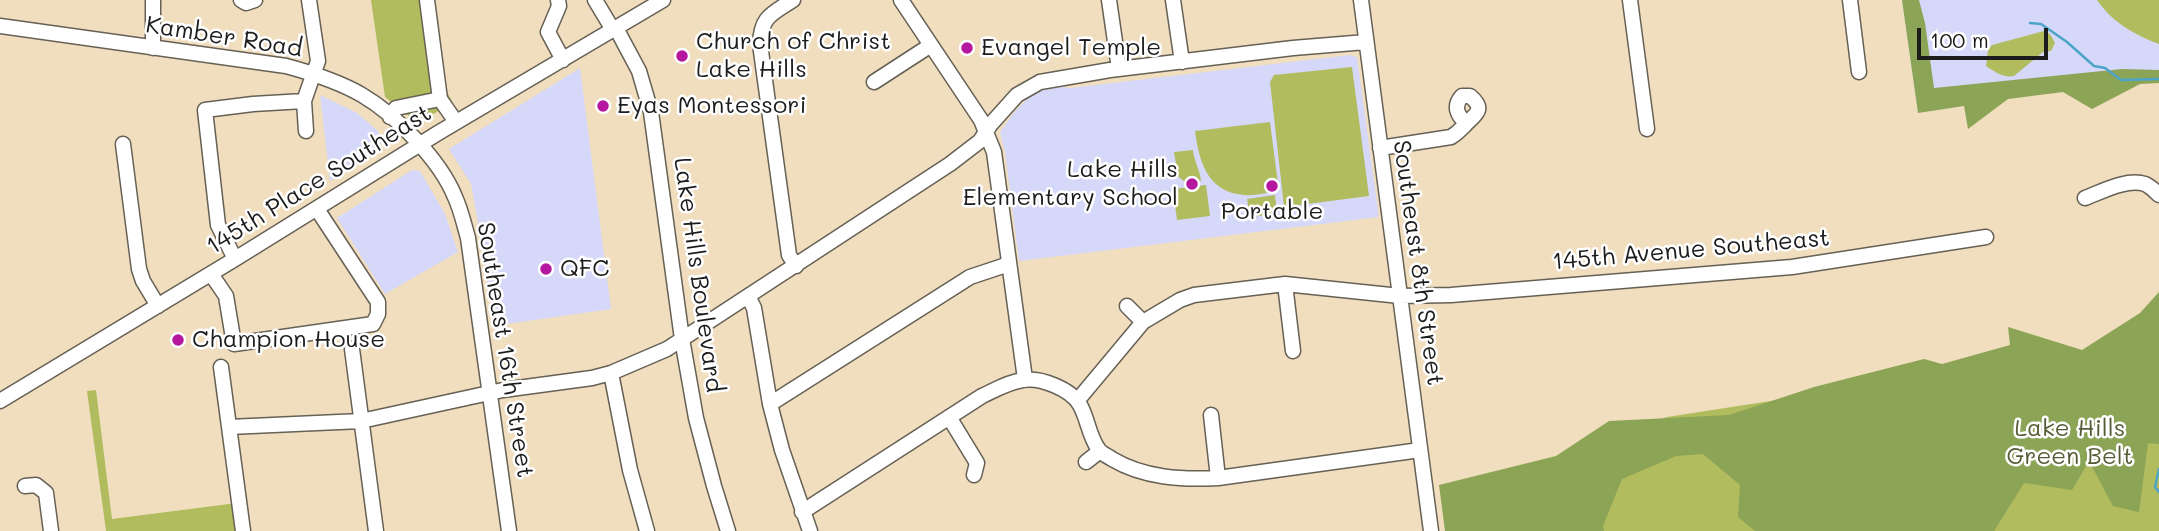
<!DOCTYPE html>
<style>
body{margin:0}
#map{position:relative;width:2159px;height:531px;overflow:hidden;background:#f0debe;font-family:Mali,sans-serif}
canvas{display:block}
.scale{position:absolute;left:1917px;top:28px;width:131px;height:32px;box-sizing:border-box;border:4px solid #1c1c1c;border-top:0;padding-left:9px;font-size:21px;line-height:24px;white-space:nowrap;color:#1c1c1c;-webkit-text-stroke:5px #fff;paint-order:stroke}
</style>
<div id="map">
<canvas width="2159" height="531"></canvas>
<div class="scale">100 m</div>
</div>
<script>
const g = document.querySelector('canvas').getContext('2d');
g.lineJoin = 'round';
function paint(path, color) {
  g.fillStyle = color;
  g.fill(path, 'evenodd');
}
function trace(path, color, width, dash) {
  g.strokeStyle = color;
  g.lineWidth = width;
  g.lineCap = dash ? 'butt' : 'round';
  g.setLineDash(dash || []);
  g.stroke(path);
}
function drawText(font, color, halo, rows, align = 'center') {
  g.font = font + ' Mali,sans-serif';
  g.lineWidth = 5;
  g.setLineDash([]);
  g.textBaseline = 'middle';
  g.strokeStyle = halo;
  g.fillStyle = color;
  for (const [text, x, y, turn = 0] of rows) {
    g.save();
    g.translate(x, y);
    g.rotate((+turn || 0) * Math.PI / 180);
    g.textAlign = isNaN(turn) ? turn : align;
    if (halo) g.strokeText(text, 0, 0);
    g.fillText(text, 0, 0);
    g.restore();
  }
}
paint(new Path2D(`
 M 1902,0 L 2159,0 L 2159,75 L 1918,113 Z
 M 1350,55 L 1357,57 L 1379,217 L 1019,261 L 1005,152 L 1000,132 L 1015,111 L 1028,98 L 1045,89 L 1063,87 L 1070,88 Z
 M 580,68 L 611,309 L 493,326 L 486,267 L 471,184 L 449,149 Z
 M 320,95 L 357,113 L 378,131 L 381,141 L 378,151 L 330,181 Z
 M 412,170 L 420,171 L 445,214 L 458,252 L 385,294 L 337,218 Z`), '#d6d8f9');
paint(new Path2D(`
 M 371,0 L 435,0 L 446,90 L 453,103 L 417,123 L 385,97 Z
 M 2097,0 L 2159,0 L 2159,44 C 2135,35 2112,22 2097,0 Z
 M 2044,31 L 2050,34 L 2055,43 L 2051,51 L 2043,52 L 2014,76 C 2003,78 1995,72 1986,66 L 1988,50 L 1992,45 Z
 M 1352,67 L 1369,196 L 1284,207 L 1270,82 L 1274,75 Z
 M 1270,122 L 1279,191 C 1268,192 1256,196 1245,195 C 1208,193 1199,162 1195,131 Z
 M 1193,150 C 1194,161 1200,170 1201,181 L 1186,183 L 1178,176 L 1174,152 Z
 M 1206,185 L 1210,216 L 1177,220 L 1173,189 Z
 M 1275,195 L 1277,214 L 1250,217 L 1247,199 Z
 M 2159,341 L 2159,531 L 1445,531 L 1556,459 L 1667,417 Z
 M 96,390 L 112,519 L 237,503 L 241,531 L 106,531 L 87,391 Z`), '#b0bc5e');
paint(new Path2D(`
 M 1902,0 L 1919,0 L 1925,23 L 1934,88 L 2122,69 L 2159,70 L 2159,83 L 2140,84 L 2092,109 L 2063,92 L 2008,99 L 1968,129 L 1964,106 L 1918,113 Z
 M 2159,292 L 2159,444 L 2148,443 L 2139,512 L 2113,506 L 2089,461 L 2072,490 L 2024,483 L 1994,531 L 1755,531 L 1738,517 L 1740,485 L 1703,454 L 1676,456 L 1622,479 L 1603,526 L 1604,531 L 1445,531 L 1439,485 L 1556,456 L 1609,421 L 1729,415 L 1814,387 L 1924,359 L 1942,364 L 2010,345 L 2008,327 L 2082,350 L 2140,313 Z`), '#8ca455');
trace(new Path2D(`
 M 2030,23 L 2041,24 L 2067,42 L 2094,66 L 2105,68 L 2121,80 L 2159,79
 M 2159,469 L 2155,487 L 2159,492`), '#4ca4c9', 2.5);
const minor = new Path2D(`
 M 153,0 L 153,48
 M 241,0 L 246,3 L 255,0
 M 427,0 L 440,99
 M 558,0 L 559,6 L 548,32 L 563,60
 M 595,0 L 613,30
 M 793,0 C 772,14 761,16 760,44 L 789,255 L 796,266
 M 901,0 L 981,120 L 994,152 L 1025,379
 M 1109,0 L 1119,69
 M 1173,0 L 1182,62
 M 1361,0 L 1431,531
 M 1630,0 L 1647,129
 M 1850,0 L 1859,72
 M 0,26 L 286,66 C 312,73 338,81 362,95 C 396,115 440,160 455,197 C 461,210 464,224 468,238 L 509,531
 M 616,28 L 639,71 L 651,112 L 682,339 L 696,418 L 714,486 L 728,531
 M 874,82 L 931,45
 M 304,101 L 318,61 L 309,0
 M 390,117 L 396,108 L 440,99 L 456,122
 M 123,144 L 139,269 L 143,281 L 158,306
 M 1380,148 L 1451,137 C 1458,133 1460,130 1465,125 C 1474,115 1487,110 1470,96 L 1462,96 C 1453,106 1457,115 1466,123
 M 2085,198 C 2101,192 2127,178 2145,184 C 2150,186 2155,191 2159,195
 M 235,259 L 218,225 L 205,110 L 253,104 L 304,101 L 306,131
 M 211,274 L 226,296 L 234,344 L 373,324 L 378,314 L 378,302 L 317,209
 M 1285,284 L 1293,351
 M 749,298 L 754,308 L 770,404 L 782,450 L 810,531
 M 1127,306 L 1143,322
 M 352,349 L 376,531
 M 221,367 L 243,531
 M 611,373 L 630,470 L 647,531
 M 0,401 L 235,259 L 438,133 L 663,0
 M 1077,401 L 1143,322 L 1180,300 L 1194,295 L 1285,284 L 1400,296 L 1451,295 L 1792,267 L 1986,237
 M 770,404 L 970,277 L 1009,264
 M 1211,415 L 1218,478
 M 949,417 L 977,463 L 974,475
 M 229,427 L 361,421 L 503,390 L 592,378 L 611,373 L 667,349 L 950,164 L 980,141 L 991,124 L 1017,95 L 1040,82 L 1110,70 L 1293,48 L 1366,42
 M 1086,462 L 1100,451
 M 25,486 L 36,485 L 46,493 L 51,531
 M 802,512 L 982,396 C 995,390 1008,382 1023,380 C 1040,377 1071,389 1080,405 C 1088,419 1089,437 1099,450 C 1102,454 1108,456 1112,459 C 1144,478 1182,480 1218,478 L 1420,450`);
trace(minor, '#666055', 17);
trace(minor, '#fff', 14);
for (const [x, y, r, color] of [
 [967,48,7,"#b5179e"],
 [682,56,7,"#b5179e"],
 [603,106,7,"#b5179e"],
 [1192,184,7,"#b5179e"],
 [1272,186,7,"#b5179e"],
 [546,269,7,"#b5179e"],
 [178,340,7,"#b5179e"]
]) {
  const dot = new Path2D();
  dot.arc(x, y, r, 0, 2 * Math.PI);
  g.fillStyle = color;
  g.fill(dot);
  trace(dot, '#fff', 2.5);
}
drawText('24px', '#1c1c1c', '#fff', [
 ["Kamber Road",224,37,9],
 ["145th Place Southeast",319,180,-32],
 ["145th Avenue Southeast",1691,250,-5],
 ["Southeast 8th Street",1418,263,82],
 ["Lake Hills Boulevard",698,275,82],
 ["Southeast 16th Street",505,350,81]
]);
drawText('24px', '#1c1c1c', '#fff', [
 ["Church of Christ",696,42],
 ["Lake Hills",696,70],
 ["Evangel Temple",981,48],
 ["Eyas Montessori",617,106],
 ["Lake Hills",1178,170,"right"],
 ["Elementary School",1178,198,"right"],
 ["Portable",1272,212,"center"],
 ["QFC",560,269],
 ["Champion House",192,340]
], 'left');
drawText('24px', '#575c36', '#fff', [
 ["Lake Hills",2070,429],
 ["Green Belt",2070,457]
]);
</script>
